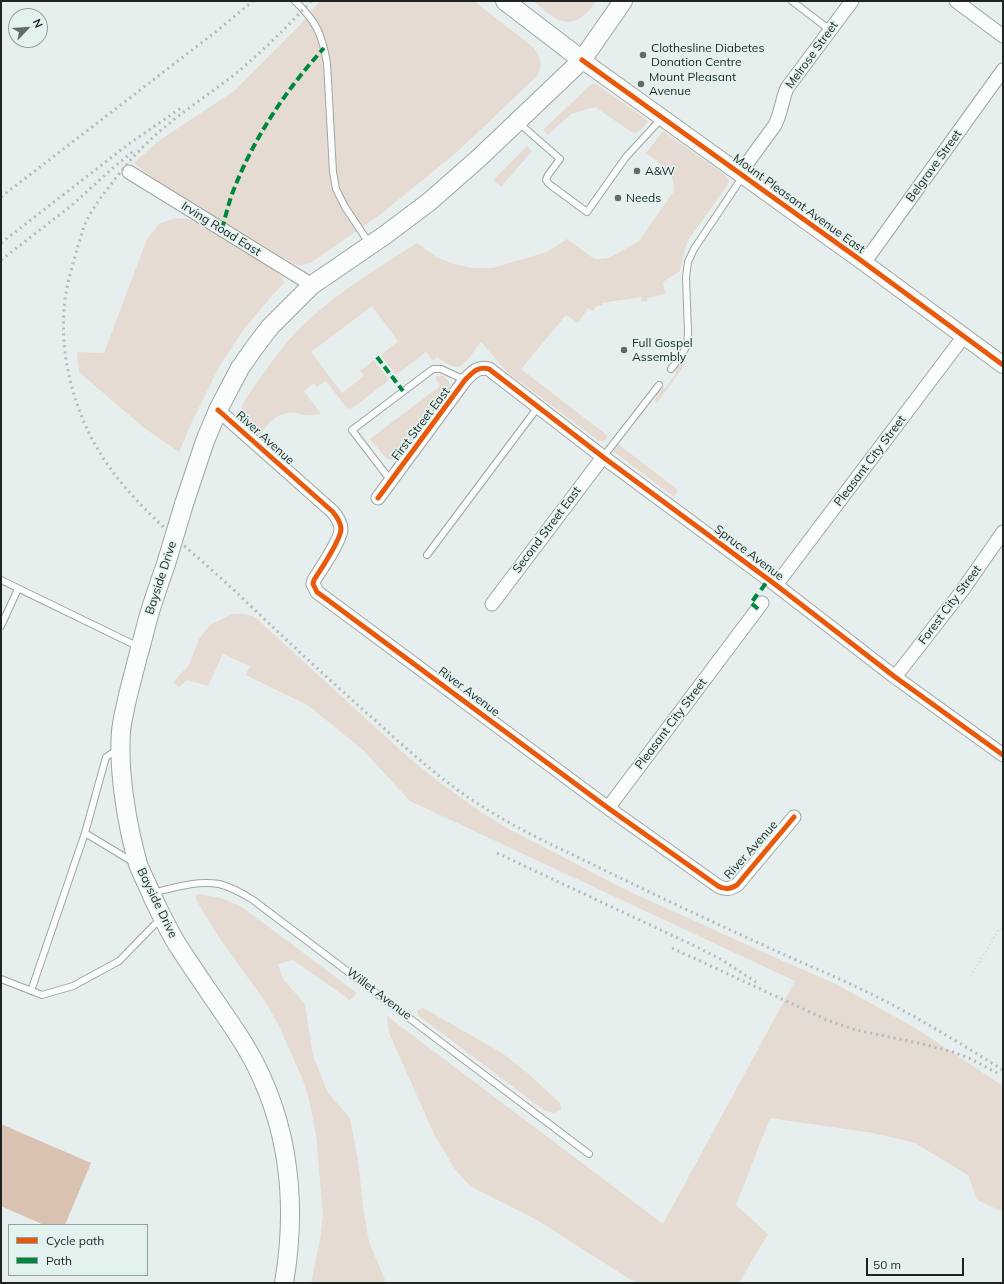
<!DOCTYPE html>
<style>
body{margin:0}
#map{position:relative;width:1004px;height:1284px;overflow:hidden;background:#e6efed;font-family:Mulish,sans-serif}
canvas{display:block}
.frame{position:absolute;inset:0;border:2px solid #1d2422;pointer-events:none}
.legend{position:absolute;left:8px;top:1224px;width:140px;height:52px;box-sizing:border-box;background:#e2f3ef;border:1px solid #93a09d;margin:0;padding:5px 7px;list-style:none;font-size:12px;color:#1d2422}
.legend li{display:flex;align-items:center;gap:8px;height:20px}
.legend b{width:20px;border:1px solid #93a09d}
.north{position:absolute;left:8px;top:8px;width:40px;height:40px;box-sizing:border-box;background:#e2f3ef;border:1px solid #93a09d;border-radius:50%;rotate:65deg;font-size:11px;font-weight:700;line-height:16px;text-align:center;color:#1d2422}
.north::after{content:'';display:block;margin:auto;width:14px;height:18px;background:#636b69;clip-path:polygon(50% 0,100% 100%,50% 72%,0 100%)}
.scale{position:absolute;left:866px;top:1258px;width:98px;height:18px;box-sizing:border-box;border:2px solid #1d2422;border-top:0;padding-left:5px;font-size:12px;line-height:14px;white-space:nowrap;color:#1d2422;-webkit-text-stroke:3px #e2f3ef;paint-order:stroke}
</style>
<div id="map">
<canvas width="1004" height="1284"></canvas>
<div class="frame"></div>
<ul class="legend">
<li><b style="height:5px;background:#e8590c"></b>Cycle path</li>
<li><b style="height:5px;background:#00873e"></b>Path</li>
</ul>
<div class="north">N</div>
<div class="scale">50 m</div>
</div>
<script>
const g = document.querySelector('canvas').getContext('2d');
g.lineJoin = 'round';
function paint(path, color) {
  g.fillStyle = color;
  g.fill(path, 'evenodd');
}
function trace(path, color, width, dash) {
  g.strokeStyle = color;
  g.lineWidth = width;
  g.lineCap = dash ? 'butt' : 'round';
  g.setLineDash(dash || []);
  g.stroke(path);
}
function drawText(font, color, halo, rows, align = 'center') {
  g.font = font + ' Mulish,sans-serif';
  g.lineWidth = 3.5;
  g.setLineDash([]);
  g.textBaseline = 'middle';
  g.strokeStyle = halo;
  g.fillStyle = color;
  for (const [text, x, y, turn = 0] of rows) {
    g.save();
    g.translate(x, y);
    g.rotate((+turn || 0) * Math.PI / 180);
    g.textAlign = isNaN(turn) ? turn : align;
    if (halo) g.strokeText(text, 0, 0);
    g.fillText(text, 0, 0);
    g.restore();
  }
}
paint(new Path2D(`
 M 320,1 L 474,1 L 534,48 C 541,57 543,66 537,76 L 458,151 L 381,214 L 312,262 L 300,266 L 294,264 L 178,195 L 146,173 L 134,163 L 157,142 L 234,91 L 299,26 Z
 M 534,1 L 596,1 C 588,13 576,27 559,20 C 550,17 541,7 534,1 Z
 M 595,84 L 599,86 L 648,121 L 641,130 L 635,133 L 630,131 L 595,107 L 571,114 L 548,135 L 543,130 L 587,88 L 591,85 Z
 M 663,131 L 726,176 L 729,181 L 726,187 L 689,239 L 685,248 L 680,271 L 663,282 L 665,294 L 647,298 L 647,301 L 642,302 L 641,297 L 602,303 L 602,305 L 597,306 L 593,311 L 588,308 L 578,323 L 566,315 L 521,369 L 608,436 L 604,441 L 599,441 L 508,373 L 481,342 C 465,361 463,378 438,357 L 434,360 L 432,360 L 426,352 L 396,375 L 381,355 L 398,341 L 372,306 L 311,352 L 342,393 L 364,376 L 360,371 L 374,360 L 389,380 L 354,407 L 349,409 L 346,407 L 326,381 L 317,387 L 314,383 L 304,391 L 321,414 C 316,414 310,416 305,415 C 302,415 299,414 296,413 C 278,411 268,422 260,436 L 242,418 C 237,408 250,393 255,385 C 266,370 276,355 288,341 C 324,300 372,272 417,243 L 436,257 L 454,264 L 473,268 L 492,268 L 547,252 L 567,239 L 593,258 L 597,259 L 609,258 L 639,241 L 674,191 L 673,181 L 668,170 L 646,153 Z
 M 527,146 L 532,151 L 501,187 L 493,180 Z
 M 175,218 L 188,219 L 198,223 C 215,233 282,265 284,283 L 270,298 L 241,333 L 219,367 L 190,426 L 179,452 L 143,427 L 79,372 L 77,352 L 104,353 L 147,239 L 159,224 Z
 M 685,362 L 686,363 L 657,403 L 655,401 L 656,395 L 662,387 L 665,389 L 676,373 L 674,371 L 679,365 Z
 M 436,376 L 444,376 L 449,381 L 450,389 L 449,393 L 402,455 L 393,460 L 387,459 L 370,439 L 440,386 L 435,378 Z
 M 618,444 L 678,490 L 674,497 L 614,452 L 614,449 Z
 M 233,614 C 242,614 250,613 257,619 L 408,757 L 435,779 L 481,812 L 507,828 L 626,890 L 774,957 L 836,984 L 917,1029 L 1003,1086 L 1003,1212 L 977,1200 L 968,1175 L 915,1143 L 873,1133 L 770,1118 L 736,1205 L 768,1234 L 739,1283 L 638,1283 L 628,1278 L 537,1220 L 470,1186 L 454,1168 L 434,1134 L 389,1033 L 387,1016 L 663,1224 L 795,981 L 410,801 L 363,750 L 309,706 L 246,675 L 250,666 L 223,654 L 208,686 L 187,680 L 179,687 L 173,682 L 189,665 L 199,639 L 210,625 Z
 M 199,894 L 224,899 L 242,907 L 357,993 L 350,1000 L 293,960 L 278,964 L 283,979 L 305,1004 L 313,1056 L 328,1093 L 350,1118 L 358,1160 L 363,1207 L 369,1242 L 385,1280 L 384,1283 L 311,1283 L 320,1240 L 323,1215 L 316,1135 L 309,1100 L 303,1080 L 278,1024 L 264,1000 L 218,936 L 195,898 L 196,895 Z
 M 422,1008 L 427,1010 L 502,1053 L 530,1075 L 560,1103 L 561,1110 L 553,1113 L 545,1111 L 419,1016 L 417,1011 Z`), '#e5dbd2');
paint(new Path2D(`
 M 1,1124 L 91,1163 L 65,1225 L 44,1225 L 1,1206 Z`), '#d9c2b1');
const service = new Path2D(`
 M 295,1 C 316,21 322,34 327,63 L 333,172 L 336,189 L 345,207 L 369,243
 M 792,1 L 830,30
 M 519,123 L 560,159 L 548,175 L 546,180 L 549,184 L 587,212 L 626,157 L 661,119
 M 671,369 L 681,356 L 687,345 L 688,333 L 686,277 L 688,262 L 694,249 L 743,176
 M 603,457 L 659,385
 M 391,481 L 352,430 L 433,369 L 441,369 L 465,380
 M 427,555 L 538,407
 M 1,580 L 139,647
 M 1,626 L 18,589
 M 85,833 L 133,862
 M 152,893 C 173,888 197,880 219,884 C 232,887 242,893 253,900 L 589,1154
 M 1,979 L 42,995 L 73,986 L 119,961 L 161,918
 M 31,991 L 85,833 L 106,757 L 119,749`);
const minor = new Path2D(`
 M 956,1 L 1003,36
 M 129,172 L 312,285
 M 740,173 L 775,125 C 781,113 782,100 787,88 L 852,1
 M 864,263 L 1003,70
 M 218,410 L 333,512 C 337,517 341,523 341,529 C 341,540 321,569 314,580 L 313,584 L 317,592 L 608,808 L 718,886 C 725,890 730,889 737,885 L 794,817
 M 378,498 L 465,380 C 473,372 478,366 489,369 L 603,457 L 776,585 L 895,677 L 1003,755
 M 776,585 L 964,336
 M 492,604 L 603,457
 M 895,677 L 962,591 L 1003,532
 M 608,808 L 762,603`);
const tertiary = new Path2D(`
 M 582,60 L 859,259 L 1003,365`);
const secondary = new Path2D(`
 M 505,1 L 582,60
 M 184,504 L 205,441 L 218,410 L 240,368 L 254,348 L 270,327 L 312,285 L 385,235 L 429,202 L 479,158 L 582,60 L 623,1
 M 166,564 C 160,581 154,598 149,615 C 145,629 142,643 138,656 C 132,681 124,706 121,731 C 118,772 127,825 138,864 C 142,875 148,885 152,896 C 160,912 167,928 177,944 C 196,974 217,1003 237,1033 C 287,1108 299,1195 284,1283`);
trace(service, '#9ea5a3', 8);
trace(minor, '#9ea5a3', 15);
trace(tertiary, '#9ea5a3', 18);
trace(secondary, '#9ea5a3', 20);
trace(new Path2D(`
 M 971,976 L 998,931 L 1003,926`), '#d7d9d9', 2.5, [1, 3]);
trace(service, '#fbfdfc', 6);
trace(minor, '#fbfdfc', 13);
trace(tertiary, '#fbfdfc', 16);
trace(secondary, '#fbfdfc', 18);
trace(new Path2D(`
 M 311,1 C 288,26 265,49 239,71 C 215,90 189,107 166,126 C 144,144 125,165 109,187 C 100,198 92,210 86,222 C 82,230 81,238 78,246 C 72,267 65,289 64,311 C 61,352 71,396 89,433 C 121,499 183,542 236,592 C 282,636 329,680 377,722 C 412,754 448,786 488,810 C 521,831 557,847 592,864 C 652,894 713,922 774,950 C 804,964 835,976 865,991 C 913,1014 958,1042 1003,1070
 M 1,197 L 218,30 L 253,1
 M 1,243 L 130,143 L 181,108
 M 1,260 L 71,206 L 114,167 L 135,150
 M 497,853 L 697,947 L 722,960 L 756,982
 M 672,948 L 827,1020 L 856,1030 L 923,1044 L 953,1052 L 971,1059 L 999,1074`), '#b7b9b9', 3, [2, 4]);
const secondaryBridge = new Path2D(`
 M 166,564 L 184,504`);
trace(secondaryBridge, '#9ea5a3', 20, []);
trace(secondaryBridge, '#fbfdfc', 18);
trace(new Path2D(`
 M 222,229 C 225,218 228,206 232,194 C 253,139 285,91 324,48
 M 377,357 L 403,391
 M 761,590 L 768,580
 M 758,609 L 751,603 L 759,592`), '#00873e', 4, [8, 4]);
trace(new Path2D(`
 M 582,60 L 859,259 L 1003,365
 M 218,410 L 333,512 C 337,517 341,523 341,529 C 341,540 321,569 314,580 L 313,584 L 317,592 L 608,808 L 718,886 C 725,890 730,889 737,885 L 794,817
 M 378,498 L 465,380 C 473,372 478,366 489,369 L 603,457 L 776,585 L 895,677 L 1003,755`), '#e8590c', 5);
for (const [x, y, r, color] of [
 [643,55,4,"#636b69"],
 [641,84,4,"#636b69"],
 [637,171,4,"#636b69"],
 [618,198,4,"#636b69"],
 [624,350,4,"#636b69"]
]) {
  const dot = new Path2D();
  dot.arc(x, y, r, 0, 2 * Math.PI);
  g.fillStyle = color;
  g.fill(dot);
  trace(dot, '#e2f3ef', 1.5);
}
drawText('12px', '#1d2422', '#e2f3ef', [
 ["Clothesline Diabetes",651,48],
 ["Donation Centre",651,62],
 ["Mount Pleasant",649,77],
 ["Avenue",649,91],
 ["A&W",645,171],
 ["Needs",626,198],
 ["Full Gospel",632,343],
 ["Assembly",632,357]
], 'left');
drawText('12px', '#1d2422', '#e2f3ef', [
 ["Melrose Street",812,55,-54],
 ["Belgrave Street",934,166,-54],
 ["Mount Pleasant Avenue East",799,204,36],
 ["Irving Road East",221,229,32],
 ["First Street East",421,424,-53],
 ["River Avenue",265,438,42],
 ["Pleasant City Street",870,461,-53],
 ["Second Street East",547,530,-53],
 ["Spruce Avenue",749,553,37],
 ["Bayside Drive",161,578,-72],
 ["Forest City Street",950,605,-53],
 ["River Avenue",469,692,37],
 ["Pleasant City Street",671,724,-53],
 ["River Avenue",751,850,-48],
 ["Bayside Drive",157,903,64],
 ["Willet Avenue",379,994,37]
]);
</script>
